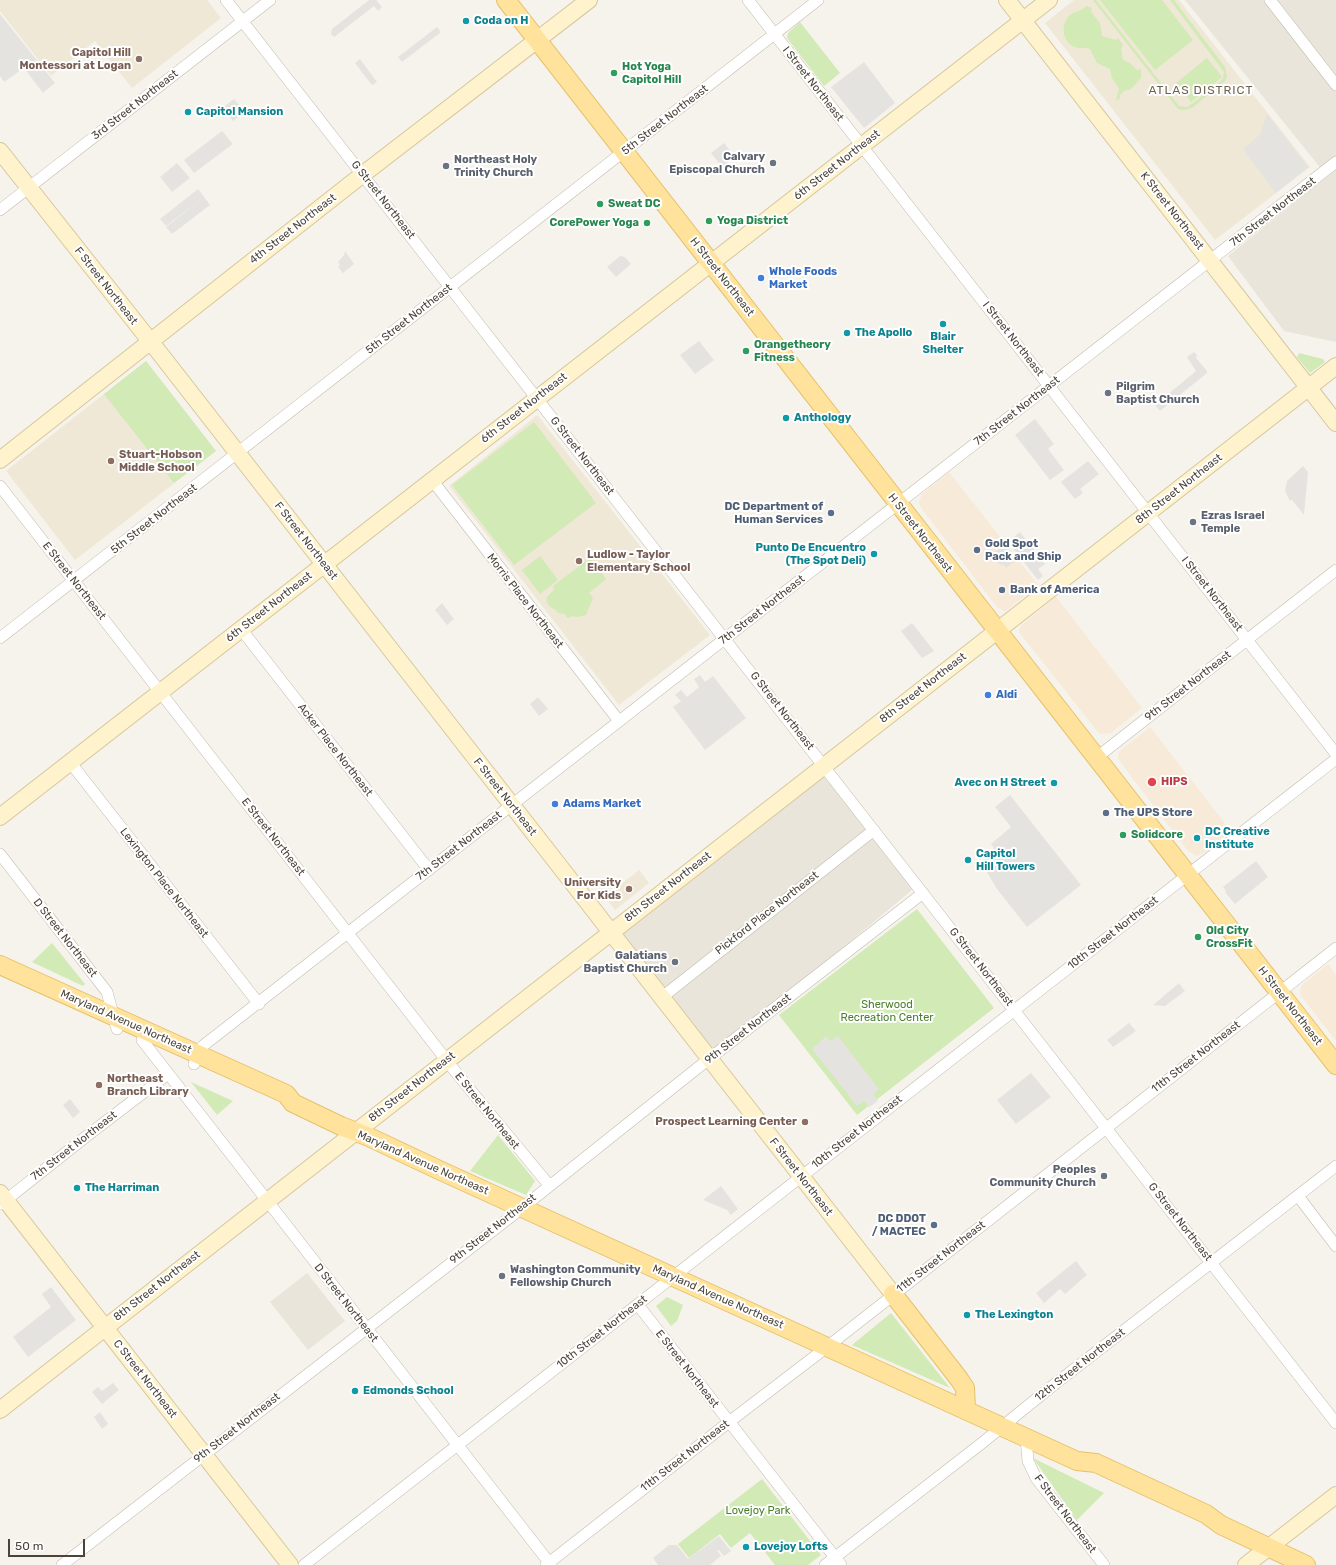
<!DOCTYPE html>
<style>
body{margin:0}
#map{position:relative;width:1336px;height:1565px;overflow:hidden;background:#f6f3ec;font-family:Rubik,sans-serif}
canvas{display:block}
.scale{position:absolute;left:8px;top:1539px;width:77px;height:18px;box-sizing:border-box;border:2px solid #4b4439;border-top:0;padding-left:5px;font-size:12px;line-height:14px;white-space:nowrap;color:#4b4439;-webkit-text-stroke:3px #fff;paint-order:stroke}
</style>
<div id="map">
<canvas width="1336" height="1565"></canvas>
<div class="scale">50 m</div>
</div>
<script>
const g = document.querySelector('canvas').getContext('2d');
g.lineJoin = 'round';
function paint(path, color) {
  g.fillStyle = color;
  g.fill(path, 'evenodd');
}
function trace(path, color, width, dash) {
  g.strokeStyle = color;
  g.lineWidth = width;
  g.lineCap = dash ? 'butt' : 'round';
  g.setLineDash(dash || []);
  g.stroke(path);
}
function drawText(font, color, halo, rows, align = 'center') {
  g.font = font + ' Rubik,sans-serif';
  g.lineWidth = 4;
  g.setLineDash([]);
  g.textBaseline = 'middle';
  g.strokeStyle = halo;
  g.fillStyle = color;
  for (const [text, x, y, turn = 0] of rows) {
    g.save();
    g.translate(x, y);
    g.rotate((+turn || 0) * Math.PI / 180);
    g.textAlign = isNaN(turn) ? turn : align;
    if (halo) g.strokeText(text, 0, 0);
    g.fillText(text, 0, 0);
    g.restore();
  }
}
paint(new Path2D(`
 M 1185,0 L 1336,0 L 1336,342 L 1284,331 L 1228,256 L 1327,176 Z
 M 824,766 L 918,885 L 709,1059 L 610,932 Z
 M 307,1273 L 345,1321 L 308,1350 L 270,1302 Z`), '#eae5da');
paint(new Path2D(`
 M 949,472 L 1038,585 L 1007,610 L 1004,611 L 997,607 L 921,508 L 919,502 L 922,494 Z
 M 1056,597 L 1142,708 L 1111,733 L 1100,734 L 1097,731 L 1019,632 L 1020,627 L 1024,623 Z
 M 1150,727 L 1231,831 L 1204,853 L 1197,856 L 1188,851 L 1118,759 L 1118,754 L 1120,751 Z
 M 1328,964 L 1336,975 L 1336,1041 L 1301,996 L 1300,992 L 1301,987 L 1304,983 Z`), '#f7ead8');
paint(new Path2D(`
 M 0,0 L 207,0 L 221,18 L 132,88 L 95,41 L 51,76 L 0,11 Z
 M 1074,0 L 1179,0 L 1310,167 L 1215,240 L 1045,23 Z
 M 146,361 L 216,451 L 75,560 L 6,471 Z
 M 536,416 L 538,416 L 710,635 L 619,705 L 449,486 Z
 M 639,870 L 649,883 L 615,910 L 605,897 Z`), '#efe8d6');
paint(new Path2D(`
 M 1093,0 L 1096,0 L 1179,106 L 1188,107 L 1221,81 L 1223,78 L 1224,72 L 1170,0 L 1174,0 L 1225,67 L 1227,76 L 1225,81 L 1192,108 L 1184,110 L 1178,109 Z
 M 1100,0 L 1162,0 L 1193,40 L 1155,70 Z
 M 1086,6 L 1092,8 L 1091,12 L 1100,23 L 1102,36 L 1116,40 L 1118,38 L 1123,45 L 1121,48 L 1123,60 L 1130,63 L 1137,70 L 1141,69 L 1141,78 L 1131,89 L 1124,91 L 1120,95 L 1120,98 L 1116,101 L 1119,89 L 1112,78 L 1110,69 L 1097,63 L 1090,49 C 1085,47 1080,49 1075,47 C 1062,42 1060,24 1070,15 C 1075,11 1081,12 1086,6 Z
 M 800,22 L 840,73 L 824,86 L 787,38 L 788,33 Z
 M 1207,58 L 1222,77 L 1191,102 L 1176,83 Z
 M 1299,353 L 1323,359 L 1325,362 L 1310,373 L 1297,357 Z
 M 146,361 L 216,451 L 174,483 L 104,394 Z
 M 534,422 L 596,503 L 514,565 L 452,485 Z
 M 540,556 L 558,580 L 540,594 L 522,570 Z
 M 590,558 L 597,566 L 595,571 L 598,573 L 601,572 L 606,579 L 589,593 L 593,598 L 586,615 L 577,617 L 572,616 L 571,617 L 567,618 L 565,614 L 558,613 C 554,606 545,608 547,597 L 554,590 L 553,586 Z
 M 917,909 L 994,1008 L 857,1115 L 779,1015 Z
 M 52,943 L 85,984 L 83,986 L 32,962 Z
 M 191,1082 L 233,1101 L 217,1115 Z
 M 498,1135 L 535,1181 L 526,1195 L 470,1171 Z
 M 667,1297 L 683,1305 L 677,1321 L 671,1326 L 656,1306 Z
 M 891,1313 L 950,1388 L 852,1345 Z
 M 1033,1458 L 1104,1493 L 1077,1520 Z
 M 762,1479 L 821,1555 L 808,1565 L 775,1565 L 750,1533 L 731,1548 L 720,1534 L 689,1558 L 678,1544 Z`), '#d2eab5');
paint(new Path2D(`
 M 369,0 L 376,0 L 382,7 L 378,11 L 374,6 L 334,37 L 331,34 L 332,29 Z
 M 0,14 L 55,83 L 43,93 L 24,68 L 4,82 L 0,76 Z
 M 437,27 L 441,32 L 402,62 L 398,57 Z
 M 360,59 L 377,82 L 373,85 L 371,84 L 355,63 Z
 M 864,62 L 895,103 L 864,128 L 831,87 Z
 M 234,99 L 245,112 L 233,121 L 222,108 Z
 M 1267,114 L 1308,167 L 1276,193 L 1243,149 L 1260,135 Z
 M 222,131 L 233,144 L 194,173 L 184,160 Z
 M 724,143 L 735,157 L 722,167 L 711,153 Z
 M 177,163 L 190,178 L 172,192 L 160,177 Z
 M 198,189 L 210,205 L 172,234 L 166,227 L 203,198 L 166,226 L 160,219 Z
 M 345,251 L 354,264 L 343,273 L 338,267 L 340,265 L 338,262 L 344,255 Z
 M 620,256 L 625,257 L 631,264 L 616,277 L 607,267 Z
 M 699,341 L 714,360 L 695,374 L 680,355 Z
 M 1194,352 L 1197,355 L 1196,358 L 1207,371 L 1207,373 L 1160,411 L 1155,405 L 1196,371 L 1187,357 Z
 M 1035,419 L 1054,444 L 1048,449 L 1064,470 L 1050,480 L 1015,435 Z
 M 1088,461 L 1099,474 L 1080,489 L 1083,493 L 1075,499 L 1061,482 Z
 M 1303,466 L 1308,472 L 1304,515 L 1292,500 L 1290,501 L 1285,491 L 1287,481 Z
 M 1020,532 L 1045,564 L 1038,569 L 1043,576 L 1038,580 L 1008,542 Z
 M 1004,545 L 1016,560 L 1006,568 L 1003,564 L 1001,566 L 997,562 L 999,561 L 993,554 Z
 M 442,603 L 454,619 L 447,625 L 435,610 Z
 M 912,623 L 934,651 L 922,658 L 901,631 Z
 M 700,675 L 705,682 L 713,676 L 746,718 L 705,750 L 673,707 L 681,701 L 675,695 L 681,690 L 687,697 L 699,687 L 694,679 Z
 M 538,697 L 548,709 L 539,716 L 530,704 Z
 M 1010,795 L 1081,885 L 1027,927 L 997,889 L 985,869 L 984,864 L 984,860 L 988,853 L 994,848 L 991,844 L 1011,827 L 995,807 Z
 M 1256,861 L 1268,877 L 1235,904 L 1225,892 L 1226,891 L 1223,887 Z
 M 1179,983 L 1185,991 L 1165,1006 L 1153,1005 Z
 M 1129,1023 L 1136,1031 L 1113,1047 L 1107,1040 Z
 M 826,1036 L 830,1041 L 838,1036 L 879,1089 L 873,1094 L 878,1101 L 869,1107 L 864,1101 L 857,1106 L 812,1049 Z
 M 1031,1073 L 1051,1097 L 1016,1124 L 997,1100 Z
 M 70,1099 L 80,1112 L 73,1118 L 63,1105 Z
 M 721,1186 L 738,1209 L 731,1215 L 727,1210 L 703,1200 Z
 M 1076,1261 L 1087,1275 L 1065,1294 L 1060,1289 L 1044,1303 L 1036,1293 Z
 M 51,1287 L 76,1320 L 28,1357 L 13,1337 L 51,1307 L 42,1294 Z
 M 113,1383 L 119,1390 L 102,1404 L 92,1392 L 98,1387 L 102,1391 Z
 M 100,1412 L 108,1424 L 102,1429 L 94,1417 Z
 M 719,1536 L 731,1551 L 724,1556 L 719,1550 L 717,1550 L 721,1556 L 710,1565 L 658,1565 L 653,1558 L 669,1545 L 677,1545 L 688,1559 Z`), '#e5e3e0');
const street = new Path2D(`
 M 226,0 L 1336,1423
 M 748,0 L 1336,754
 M 1270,0 L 1336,85
 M 0,210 L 270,0
 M 432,480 L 619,721
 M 0,486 L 458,1075 L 549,1185
 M 241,629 L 429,870
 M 0,638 L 818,0
 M 1096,758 L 1336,570
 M 70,762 L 259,1004
 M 0,854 L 107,992 L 117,1029
 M 661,998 L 874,830
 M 142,1040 L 551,1565
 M 194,1064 L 202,1047 L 204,1045 L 1336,162
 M 1298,1196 L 1336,1246
 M 1,1204 L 88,1135 L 168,1074
 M 638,1305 L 841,1565
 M 1026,1438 L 1028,1461 L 1036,1478 L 1104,1565
 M 62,1565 L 522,1208 L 700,1066 L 923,893
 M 304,1565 L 1336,759
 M 546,1565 L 729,1422 L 827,1347 L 1336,948
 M 825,1565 L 982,1443 L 1051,1387 L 1336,1166`);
const secondary = new Path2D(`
 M 1007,0 L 1336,423
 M 0,151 L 158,351 L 893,1294
 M 0,460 L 353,182 L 589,0
 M 0,817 L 1049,0
 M 0,1193 L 290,1565
 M 0,1410 L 1336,366
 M 1246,1565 L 1336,1495`);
const primary = new Path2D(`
 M 506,0 L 1336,1065
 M 0,965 L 286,1094 L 293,1103 L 341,1126 L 369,1137 L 439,1170 L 1077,1461 L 1096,1463 L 1206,1514 L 1221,1525 L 1306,1565
 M 893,1294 L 959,1379 L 965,1388 L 966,1410`);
trace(street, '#c2bbae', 12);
trace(secondary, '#d6c79b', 18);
trace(primary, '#e6c16a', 20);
trace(street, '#fff', 11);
trace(secondary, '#fff3cd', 16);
trace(primary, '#ffe39c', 18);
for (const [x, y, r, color] of [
 [466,21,4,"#0f9aa8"],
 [139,59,4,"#8d6e63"],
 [614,73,4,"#2e9e5b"],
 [188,112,4,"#0f9aa8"],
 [773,163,4,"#6b7280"],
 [446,166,4,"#6b7280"],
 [600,204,4,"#2e9e5b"],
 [709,221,4,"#2e9e5b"],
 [647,223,4,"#2e9e5b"],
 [761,278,4,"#3f7fe0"],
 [943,324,4,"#0f9aa8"],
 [847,333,4,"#0f9aa8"],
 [746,351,4,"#2e9e5b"],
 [1108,393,4,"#6b7280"],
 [786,418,4,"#0f9aa8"],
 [111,461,4,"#8d6e63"],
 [831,513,4,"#5c6f8a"],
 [1193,522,4,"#6b7280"],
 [977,550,4,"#5c6f8a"],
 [874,554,4,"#0f9aa8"],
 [579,561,4,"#8d6e63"],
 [1002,590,4,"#5c6f8a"],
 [988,695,4,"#3f7fe0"],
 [1152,782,5,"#e0444e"],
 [1054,783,4,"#0f9aa8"],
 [555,804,4,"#3f7fe0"],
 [1106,813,4,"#5c6f8a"],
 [1123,835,4,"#2e9e5b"],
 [1197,838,4,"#0f9aa8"],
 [968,860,4,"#0f9aa8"],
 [629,889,4,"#8d6e63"],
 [1198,937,4,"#2e9e5b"],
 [675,962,4,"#6b7280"],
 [99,1085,4,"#8d6e63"],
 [805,1122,4,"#8d6e63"],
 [1104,1176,4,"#6b7280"],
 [77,1188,4,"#0f9aa8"],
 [934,1225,4,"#5c6f8a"],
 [502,1276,4,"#6b7280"],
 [967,1315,4,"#0f9aa8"],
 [355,1391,4,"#0f9aa8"],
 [746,1547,4,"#0f9aa8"]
]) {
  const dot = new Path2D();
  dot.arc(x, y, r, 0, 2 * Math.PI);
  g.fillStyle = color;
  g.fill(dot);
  trace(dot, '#fff', 1.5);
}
drawText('bold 11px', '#0d838f', '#fff', [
 ["Coda on H",474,21],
 ["Capitol Mansion",196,112],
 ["The Apollo",855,333],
 ["Blair",943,337,"center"],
 ["Shelter",943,350,"center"],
 ["Anthology",794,418],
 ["Punto De Encuentro",866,548,"right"],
 ["(The Spot Deli)",866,561,"right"],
 ["Avec on H Street",1046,783,"right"],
 ["DC Creative",1205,832],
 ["Institute",1205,845],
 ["Capitol",976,854],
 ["Hill Towers",976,867],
 ["The Harriman",85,1188],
 ["The Lexington",975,1315],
 ["Edmonds School",363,1391],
 ["Lovejoy Lofts",754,1547]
], 'left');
drawText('bold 11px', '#785e54', '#fff', [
 ["Capitol Hill",131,53],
 ["Montessori at Logan",131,66],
 ["Stuart-Hobson",119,455,"left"],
 ["Middle School",119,468,"left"],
 ["Ludlow - Taylor",587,555,"left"],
 ["Elementary School",587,568,"left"],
 ["University",621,883],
 ["For Kids",621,896],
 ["Northeast",107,1079,"left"],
 ["Branch Library",107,1092,"left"],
 ["Prospect Learning Center",797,1122]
], 'right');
drawText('bold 11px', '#27864d', '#fff', [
 ["Hot Yoga",622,67],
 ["Capitol Hill",622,80],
 ["Sweat DC",608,204],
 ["Yoga District",717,221],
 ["CorePower Yoga",639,223,"right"],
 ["Orangetheory",754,345],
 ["Fitness",754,358],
 ["Solidcore",1131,835],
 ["Old City",1206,931],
 ["CrossFit",1206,944]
], 'left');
drawText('11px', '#4b4439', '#fff', [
 ["I Street Northeast",813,84,52],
 ["3rd Street Northeast",135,105,-38],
 ["5th Street Northeast",665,120,-38],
 ["6th Street Northeast",837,165,-38],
 ["G Street Northeast",383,200,52],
 ["K Street Northeast",1172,211,52],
 ["7th Street Northeast",1273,212,-38],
 ["4th Street Northeast",293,229,-38],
 ["H Street Northeast",722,277,52],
 ["F Street Northeast",106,286,52],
 ["5th Street Northeast",409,319,-38],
 ["I Street Northeast",1013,339,52],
 ["6th Street Northeast",524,408,-38],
 ["7th Street Northeast",1017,411,-38],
 ["G Street Northeast",582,456,52],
 ["8th Street Northeast",1179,489,-38],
 ["5th Street Northeast",154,519,-38],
 ["H Street Northeast",920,533,52],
 ["F Street Northeast",306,541,52],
 ["E Street Northeast",74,581,52],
 ["I Street Northeast",1212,594,52],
 ["Morris Place Northeast",525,601,52],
 ["6th Street Northeast",269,607,-38],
 ["7th Street Northeast",762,610,-38],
 ["9th Street Northeast",1188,686,-38],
 ["8th Street Northeast",923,688,-38],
 ["G Street Northeast",782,711,52],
 ["Acker Place Northeast",335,750,52],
 ["F Street Northeast",505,797,52],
 ["E Street Northeast",273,837,52],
 ["7th Street Northeast",459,846,-38],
 ["Lexington Place Northeast",164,883,52],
 ["8th Street Northeast",668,887,-38],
 ["Pickford Place Northeast",767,913,-38],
 ["10th Street Northeast",1113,933,-38],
 ["D Street Northeast",65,938,52],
 ["G Street Northeast",981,967,52],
 ["H Street Northeast",1290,1006,52],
 ["Maryland Avenue Northeast",126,1022,24],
 ["9th Street Northeast",748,1029,-38],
 ["11th Street Northeast",1196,1057,-38],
 ["8th Street Northeast",412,1087,-38],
 ["E Street Northeast",487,1111,51],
 ["10th Street Northeast",857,1132,-38],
 ["7th Street Northeast",74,1146,-38],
 ["Maryland Avenue Northeast",423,1163,24],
 ["F Street Northeast",801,1177,52],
 ["G Street Northeast",1180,1222,52],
 ["9th Street Northeast",493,1229,-38],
 ["11th Street Northeast",941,1257,-38],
 ["8th Street Northeast",157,1286,-38],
 ["Maryland Avenue Northeast",718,1297,24],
 ["D Street Northeast",346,1303,52],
 ["10th Street Northeast",602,1332,-38],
 ["12th Street Northeast",1080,1365,-38],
 ["E Street Northeast",687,1369,52],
 ["C Street Northeast",145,1379,52],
 ["9th Street Northeast",237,1428,-38],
 ["11th Street Northeast",685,1456,-38],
 ["F Street Northeast",1065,1514,53]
]);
drawText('bold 11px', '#5b616d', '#fff', [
 ["Calvary",765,157,"right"],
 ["Episcopal Church",765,170,"right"],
 ["Northeast Holy",454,160],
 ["Trinity Church",454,173],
 ["Pilgrim",1116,387],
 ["Baptist Church",1116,400],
 ["Ezras Israel",1201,516],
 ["Temple",1201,529],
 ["Galatians",667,956,"right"],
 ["Baptist Church",667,969,"right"],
 ["Peoples",1096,1170,"right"],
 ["Community Church",1096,1183,"right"],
 ["Washington Community",510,1270],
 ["Fellowship Church",510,1283]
], 'left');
drawText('bold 11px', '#366cbe', '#fff', [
 ["Whole Foods",769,272],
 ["Market",769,285],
 ["Aldi",996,695],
 ["Adams Market",563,804]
], 'left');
drawText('bold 11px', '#4e5e75', '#fff', [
 ["DC Department of",823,507,"right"],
 ["Human Services",823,520,"right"],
 ["Gold Spot",985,544],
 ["Pack and Ship",985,557],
 ["Bank of America",1010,590],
 ["The UPS Store",1114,813],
 ["DC DDOT",926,1219,"right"],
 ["/ MACTEC",926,1232,"right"]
], 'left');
drawText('bold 11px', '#be3a42', '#fff', [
 ["HIPS",1161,782]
], 'left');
drawText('11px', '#4a7f2a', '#fff', [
 ["Sherwood",887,1005],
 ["Recreation Center",887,1018],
 ["Lovejoy Park",758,1511]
]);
g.letterSpacing = '1px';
drawText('12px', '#6e6250', '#fff', [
 ["ATLAS DISTRICT",1201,91]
]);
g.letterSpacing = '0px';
</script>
